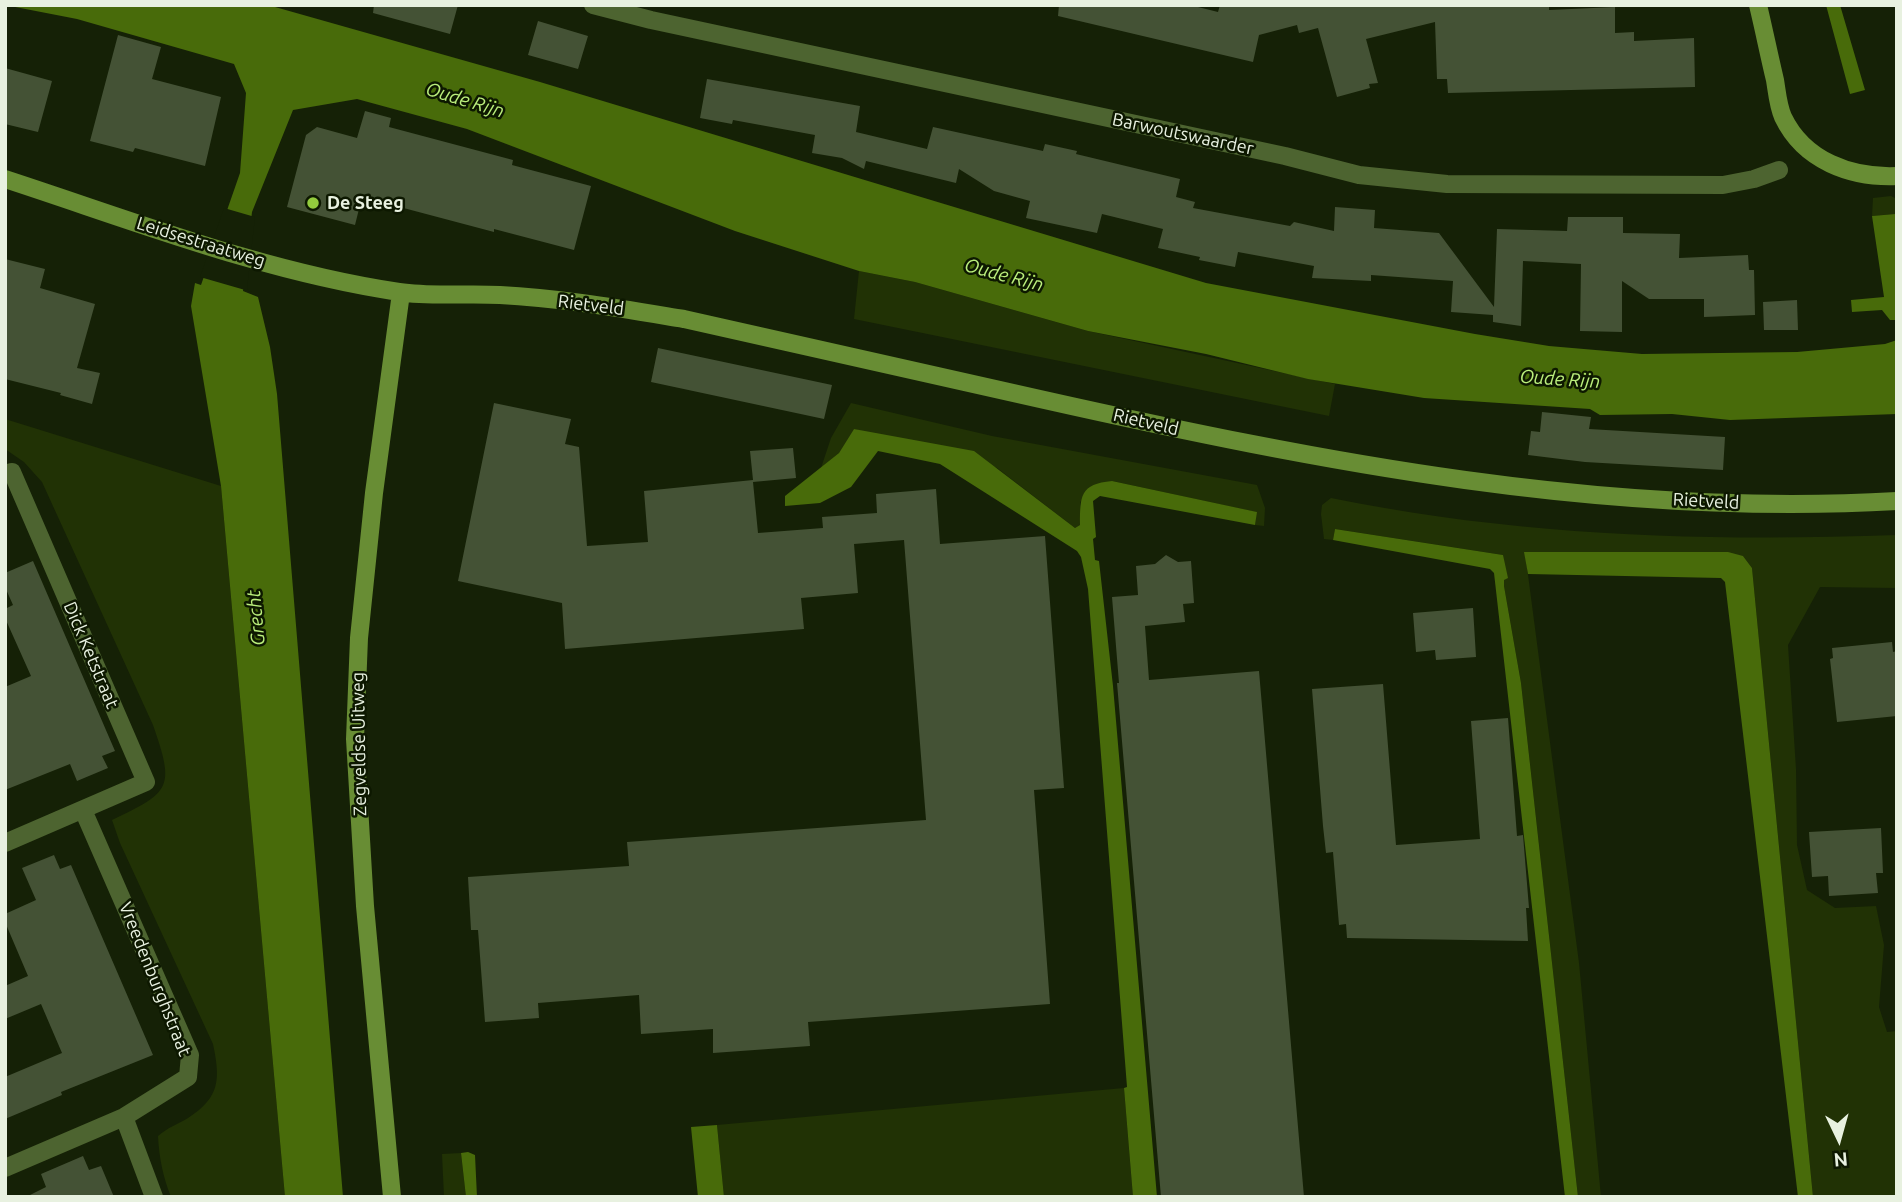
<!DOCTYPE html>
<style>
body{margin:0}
#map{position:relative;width:1902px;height:1202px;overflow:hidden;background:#152106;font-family:Ubuntu,sans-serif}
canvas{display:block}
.frame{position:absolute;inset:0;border:7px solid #e8f1e0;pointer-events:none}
.north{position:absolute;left:1804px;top:1104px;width:70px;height:70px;-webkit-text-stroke:5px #0d1800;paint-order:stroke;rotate:175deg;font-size:19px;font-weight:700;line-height:28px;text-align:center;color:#e8f1e0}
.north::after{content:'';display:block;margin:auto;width:24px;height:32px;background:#e8f1e0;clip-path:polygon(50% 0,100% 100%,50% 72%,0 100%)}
</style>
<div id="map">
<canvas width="1902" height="1202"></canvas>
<div class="frame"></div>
<div class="north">N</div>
</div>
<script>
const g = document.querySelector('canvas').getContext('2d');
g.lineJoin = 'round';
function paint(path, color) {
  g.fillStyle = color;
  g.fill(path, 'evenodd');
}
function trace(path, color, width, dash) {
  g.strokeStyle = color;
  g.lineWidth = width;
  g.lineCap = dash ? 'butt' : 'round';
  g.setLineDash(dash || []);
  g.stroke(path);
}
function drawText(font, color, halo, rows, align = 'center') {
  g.font = font + ' Ubuntu,sans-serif';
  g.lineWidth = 5;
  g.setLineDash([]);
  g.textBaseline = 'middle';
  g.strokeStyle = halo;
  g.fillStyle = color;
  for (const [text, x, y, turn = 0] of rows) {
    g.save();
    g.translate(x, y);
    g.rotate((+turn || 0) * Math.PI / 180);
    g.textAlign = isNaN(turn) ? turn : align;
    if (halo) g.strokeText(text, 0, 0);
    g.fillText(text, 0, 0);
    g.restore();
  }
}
paint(new Path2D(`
 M 1891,196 L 1897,199 L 1897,225 L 1895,214 L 1872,216 L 1873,198 Z
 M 859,271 L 915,282 L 1088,331 L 1335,384 L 1329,416 L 854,319 Z
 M 851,403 L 992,436 L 1257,485 L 1265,508 L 1264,526 L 1255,525 L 1256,512 L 1112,481 L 1080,502 L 1080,525 L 1075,528 L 997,468 L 854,429 L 839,453 L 821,468 L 831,438 Z
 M 5,419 L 221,486 L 285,1197 L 171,1197 C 163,1177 159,1157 158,1136 C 167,1128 178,1124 188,1118 C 221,1097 220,1078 213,1044 L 120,843 L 112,820 C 171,792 175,788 153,725 L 42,482 L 24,462 L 5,449 Z
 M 1331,498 C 1517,536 1708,542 1897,535 L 1897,588 L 1820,587 L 1788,645 L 1796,769 L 1797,845 L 1807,890 L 1835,908 L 1876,906 L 1884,945 L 1879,1007 L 1887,1032 L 1897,1031 L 1897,1197 L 1813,1197 L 1752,568 L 1743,556 L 1525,552 L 1579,963 L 1601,1197 L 1578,1197 L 1521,683 L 1504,586 L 1503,555 L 1335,529 L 1333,540 L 1324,539 L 1321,514 L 1322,505 Z
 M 1124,1088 L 1133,1197 L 724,1197 L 717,1125 Z
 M 461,1153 L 466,1197 L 444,1197 L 442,1154 Z`), '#213205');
paint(new Path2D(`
 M 5,5 L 268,5 L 540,82 L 1206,283 L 1475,334 L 1549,346 L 1642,354 L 1797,352 L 1885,344 L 1897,340 L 1897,414 L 1730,420 L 1672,414 L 1600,415 L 1590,409 L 1424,398 L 1308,379 L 1206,354 L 1088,331 L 915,282 L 859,271 L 735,231 L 467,129 L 357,99 L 293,110 L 252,212 L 243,291 L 258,297 L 270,347 L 277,394 L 343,1197 L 285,1197 L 221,486 L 191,306 L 195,283 L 201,285 L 240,173 L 246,93 L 234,64 L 77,19 Z
 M 1826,5 L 1840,5 L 1865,90 L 1850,94 Z
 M 1895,214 L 1897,225 L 1897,329 L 1895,320 L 1890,320 L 1882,310 L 1852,312 L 1851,300 L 1884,297 L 1872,216 Z
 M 854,429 L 974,451 L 1075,528 L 1080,525 C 1080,496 1080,484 1112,481 L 1257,512 L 1255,525 L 1100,496 L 1093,501 L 1096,537 L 1093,539 L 1095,560 L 1099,561 L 1113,686 L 1157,1197 L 1133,1197 L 1124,1088 L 1127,1087 L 1088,589 L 1081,557 L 1077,551 L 940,464 L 878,451 L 851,487 L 820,503 L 785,506 L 785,496 L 839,453 Z
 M 1335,529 L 1503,555 L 1508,578 L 1504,580 L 1504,586 L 1521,683 L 1578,1197 L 1565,1197 L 1494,573 L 1490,569 L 1333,540 Z
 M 1524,552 L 1728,552 L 1743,556 L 1752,568 L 1813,1197 L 1798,1197 L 1725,582 L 1721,578 L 1528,574 Z
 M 717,1125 L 724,1197 L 698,1197 L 691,1127 Z
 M 468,1152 L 475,1155 L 477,1197 L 466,1197 L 461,1153 Z`), '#486b0a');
paint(new Path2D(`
 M 224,208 L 255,217 L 247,289 L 252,292 L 200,277 Z`), '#152106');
paint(new Path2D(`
 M 374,5 L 458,5 L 450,34 L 373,13 Z
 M 1059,5 L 1190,5 L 1218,12 L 1220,5 L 1549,5 L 1549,10 L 1615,7 L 1615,33 L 1634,32 L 1634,41 L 1694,38 L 1695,87 L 1448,93 L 1447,79 L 1437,79 L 1435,22 L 1366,39 L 1378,83 L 1369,84 L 1370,88 L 1337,97 L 1318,28 L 1299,33 L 1297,25 L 1259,35 L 1253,62 L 1058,16 Z
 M 538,21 L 588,36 L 578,69 L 528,55 Z
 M 118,35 L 161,47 L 152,79 L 221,97 L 205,166 L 135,148 L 133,152 L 90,141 Z
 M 5,68 L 52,81 L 38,132 L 5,124 Z
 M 707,79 L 860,106 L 856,132 L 927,149 L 933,127 L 1043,151 L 1045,144 L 1077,151 L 1076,154 L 1180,179 L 1176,197 L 1195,202 L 1193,208 L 1290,226 L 1294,222 L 1334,231 L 1335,207 L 1375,210 L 1374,228 L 1439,233 L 1494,307 L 1497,229 L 1567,231 L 1568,217 L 1623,217 L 1623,233 L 1680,234 L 1679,258 L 1748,255 L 1749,270 L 1754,270 L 1755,315 L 1704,317 L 1704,299 L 1649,299 L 1622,281 L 1622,332 L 1580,331 L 1581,264 L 1523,261 L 1521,326 L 1493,322 L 1493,315 L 1451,312 L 1453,281 L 1371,275 L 1371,281 L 1312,278 L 1314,266 L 1238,252 L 1235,267 L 1199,260 L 1200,257 L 1158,248 L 1163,229 L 1102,214 L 1097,233 L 1026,218 L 1030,201 L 994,191 L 959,169 L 956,183 L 866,161 L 864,169 L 842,158 L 812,153 L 815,135 L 733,120 L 732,124 L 700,118 Z
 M 365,111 L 391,118 L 389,127 L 513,160 L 512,165 L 591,186 L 574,250 L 494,229 L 494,232 L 362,197 L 355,225 L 287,207 L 306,135 L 317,127 L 357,138 Z
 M 5,259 L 45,269 L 40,288 L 95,304 L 77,368 L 100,373 L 92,404 L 60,395 L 61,393 L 5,379 Z
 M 1797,300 L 1798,330 L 1764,330 L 1763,302 Z
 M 658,348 L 832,385 L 824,419 L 651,382 Z
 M 494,403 L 571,419 L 565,444 L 579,447 L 587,546 L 648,542 L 644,491 L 753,480 L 750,451 L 793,448 L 796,478 L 753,482 L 758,533 L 823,528 L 822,517 L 877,513 L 876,494 L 936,489 L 940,544 L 1045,536 L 1064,788 L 1034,790 L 1050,1004 L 808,1022 L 810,1046 L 713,1053 L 713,1029 L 641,1034 L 639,995 L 538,1003 L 539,1018 L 485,1022 L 478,930 L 471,930 L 468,877 L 629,866 L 627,842 L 926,820 L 904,540 L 854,544 L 858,593 L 801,598 L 804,629 L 565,649 L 562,603 L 458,581 Z
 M 1542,412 L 1591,417 L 1589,429 L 1725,437 L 1723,470 L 1585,462 L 1528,455 L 1531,431 L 1540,432 Z
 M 1166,555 L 1178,562 L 1191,561 L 1194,603 L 1183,604 L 1185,622 L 1145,626 L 1149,680 L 1259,671 L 1304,1197 L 1161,1197 L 1117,683 L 1119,683 L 1112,597 L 1138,595 L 1136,566 L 1155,564 Z
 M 33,561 L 115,751 L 102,756 L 108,768 L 77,781 L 70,764 L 5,790 L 5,687 L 31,676 L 5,618 L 5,609 L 13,605 L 5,587 L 5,573 Z
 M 1473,608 L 1476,657 L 1436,660 L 1435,650 L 1416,652 L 1413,613 Z
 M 1892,642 L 1893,652 L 1897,651 L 1897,716 L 1837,722 L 1830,659 L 1833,658 L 1832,648 Z
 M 1383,684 L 1396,845 L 1480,839 L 1471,721 L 1508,718 L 1517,836 L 1523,835 L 1529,908 L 1526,908 L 1528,941 L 1347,938 L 1346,924 L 1339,925 L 1333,852 L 1326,853 L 1323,826 L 1312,689 Z
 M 1881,828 L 1883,873 L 1876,873 L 1878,893 L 1829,896 L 1828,876 L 1812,877 L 1809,832 Z
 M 54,855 L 60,869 L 71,865 L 153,1055 L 61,1092 L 62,1095 L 5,1119 L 5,1077 L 62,1053 L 41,1004 L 5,1019 L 5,986 L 28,976 L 5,922 L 5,914 L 36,900 L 22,868 Z
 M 83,1156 L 89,1170 L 101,1166 L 114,1197 L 26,1197 L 46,1187 L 41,1174 Z`), '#445235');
trace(new Path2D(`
 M 593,5 L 651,20 L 1285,156 L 1359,175 L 1447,184 L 1723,185 L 1754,179 L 1779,170
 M 5,474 L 12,472 L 146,782 L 5,843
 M 124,1117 L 154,1197
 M 5,1168 L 124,1117 L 188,1077 L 190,1055 L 83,810`), '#4d6430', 18);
trace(new Path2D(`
 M 1758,5 C 1764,30 1769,55 1775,80 C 1777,92 1778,106 1783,117 C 1804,161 1851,178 1897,176
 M 5,179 C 134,221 264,272 399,292 C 431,297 466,293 500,295 C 561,298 623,309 684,319 C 803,346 921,372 1040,399 C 1321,462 1607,518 1897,501
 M 392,1197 L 365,906 L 355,739 L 359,638 L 374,493 L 401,293`), '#688d34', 18);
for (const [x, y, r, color] of [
 [313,203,7,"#93cc3d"]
]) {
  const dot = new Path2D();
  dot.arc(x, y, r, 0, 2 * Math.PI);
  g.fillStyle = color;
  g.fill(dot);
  trace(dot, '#0d1800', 2.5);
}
drawText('18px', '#e8f1e0', '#0d1800', [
 ["Barwoutswaarder",1183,134,12],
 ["Leidsestraatweg",201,242,17],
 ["Rietveld",591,305,7],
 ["Rietveld",1146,422,13],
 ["Rietveld",1706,501,3],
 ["Dick Ketstraat",91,655,67],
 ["Zegveldse Uitweg",359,744,-91],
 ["Vreedenburghstraat",155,979,68]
]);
drawText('bold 18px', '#e8f1e0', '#0d1800', [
 ["De Steeg",327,203]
], 'left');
drawText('italic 19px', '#bbef7c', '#0d1800', [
 ["Oude Rijn",465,100,17],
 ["Oude Rijn",1004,275,15],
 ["Oude Rijn",1560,379,4],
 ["Grecht",256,618,-95]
]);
</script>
